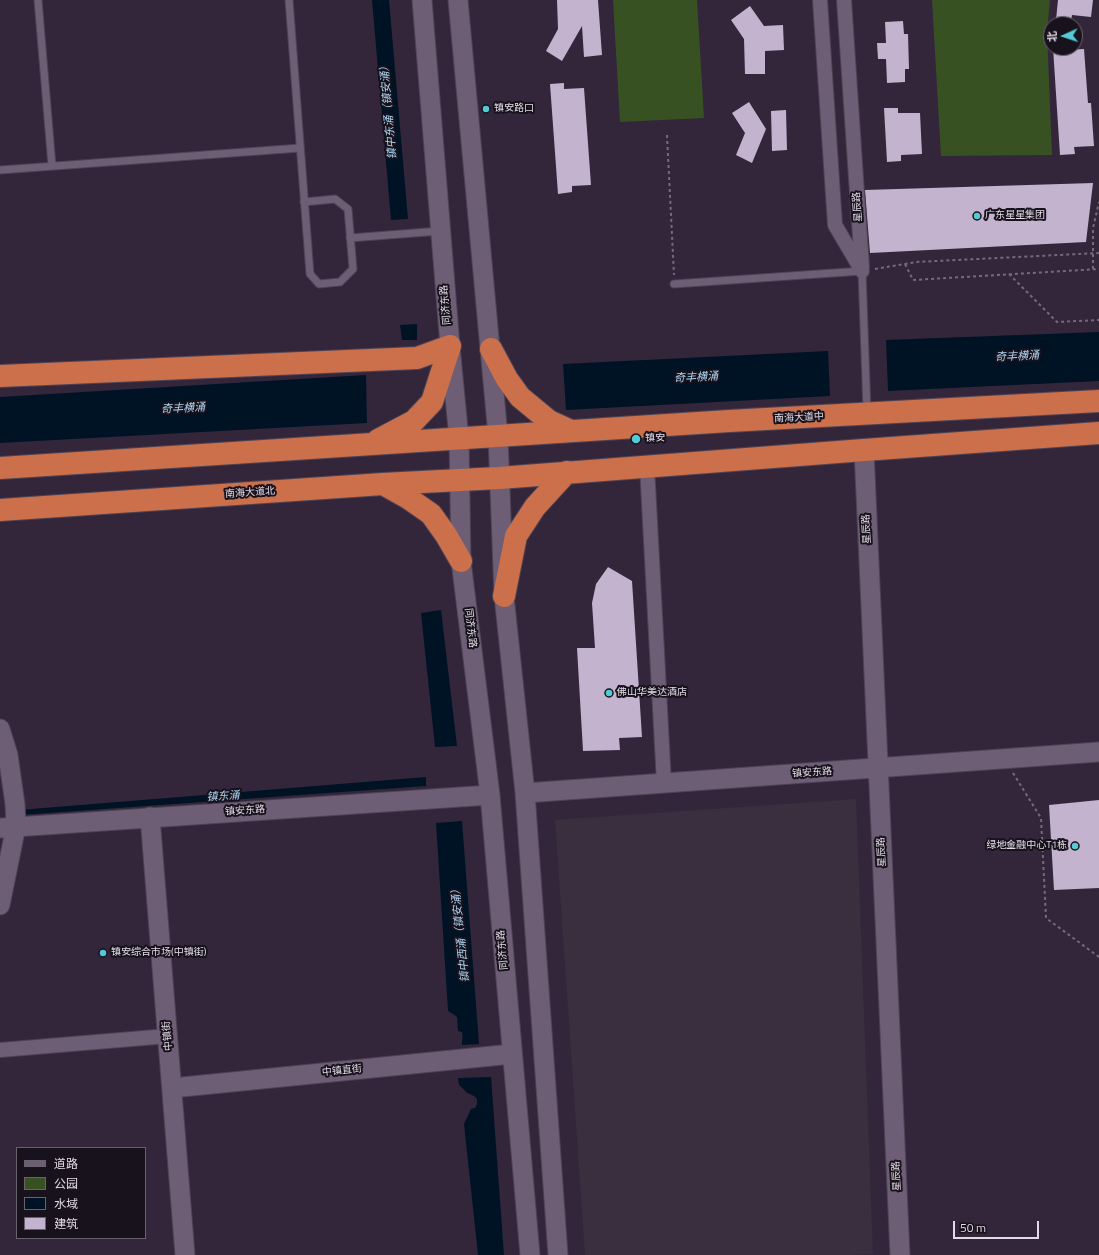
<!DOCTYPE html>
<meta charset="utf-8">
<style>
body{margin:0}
#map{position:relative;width:1099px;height:1255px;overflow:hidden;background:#33263b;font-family:"Titillium Web","Noto Sans SC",sans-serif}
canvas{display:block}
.legend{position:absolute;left:16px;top:1147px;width:130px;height:92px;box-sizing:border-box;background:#17121b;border:1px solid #68626d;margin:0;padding:5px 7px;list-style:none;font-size:12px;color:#e2dae7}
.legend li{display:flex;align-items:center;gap:8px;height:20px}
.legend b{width:20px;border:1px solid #68626d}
.north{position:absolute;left:1043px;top:16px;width:40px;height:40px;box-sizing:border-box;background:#17121b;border:1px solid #68626d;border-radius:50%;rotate:267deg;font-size:11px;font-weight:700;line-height:16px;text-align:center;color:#e2dae7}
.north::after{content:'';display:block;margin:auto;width:14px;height:18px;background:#52cbd7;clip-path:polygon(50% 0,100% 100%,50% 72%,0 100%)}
.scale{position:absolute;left:953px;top:1221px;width:86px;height:18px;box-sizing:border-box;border:2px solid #e2dae7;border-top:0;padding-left:5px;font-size:12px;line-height:14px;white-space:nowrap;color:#e2dae7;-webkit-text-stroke:3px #17121b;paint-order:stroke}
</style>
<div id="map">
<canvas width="1099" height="1255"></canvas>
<ul class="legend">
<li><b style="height:5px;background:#6d5e76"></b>道路</li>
<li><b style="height:11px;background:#385123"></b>公园</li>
<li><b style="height:11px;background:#001325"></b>水域</li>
<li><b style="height:11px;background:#c3b3ce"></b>建筑</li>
</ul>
<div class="north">北</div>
<div class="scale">50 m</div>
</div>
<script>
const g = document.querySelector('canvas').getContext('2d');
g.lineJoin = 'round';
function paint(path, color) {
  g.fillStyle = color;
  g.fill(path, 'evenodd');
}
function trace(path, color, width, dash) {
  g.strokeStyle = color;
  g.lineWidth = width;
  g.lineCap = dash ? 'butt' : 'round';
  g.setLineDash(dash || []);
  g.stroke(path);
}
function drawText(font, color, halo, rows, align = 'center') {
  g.font = font + ' "Titillium Web","Noto Sans SC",sans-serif';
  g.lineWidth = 4;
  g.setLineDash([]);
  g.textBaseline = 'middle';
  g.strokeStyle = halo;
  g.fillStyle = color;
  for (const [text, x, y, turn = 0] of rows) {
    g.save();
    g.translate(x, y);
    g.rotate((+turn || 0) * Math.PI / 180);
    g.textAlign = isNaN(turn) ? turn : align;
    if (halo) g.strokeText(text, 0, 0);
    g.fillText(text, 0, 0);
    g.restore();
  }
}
paint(new Path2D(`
 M 856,799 L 873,1254 L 850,1255 L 585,1255 L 555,820 Z`), '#392f3e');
paint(new Path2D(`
 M 613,0 L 697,0 L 704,118 L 620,122 Z
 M 932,0 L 1050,0 L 1047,32 L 1052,155 L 941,156 Z`), '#385123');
paint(new Path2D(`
 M 372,0 L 389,0 L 408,219 L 391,220 Z
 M 417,324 L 417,340 L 402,340 L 400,325 Z
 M 1099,332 L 1099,381 L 888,391 L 886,340 Z
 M 828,351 L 830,396 L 566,410 L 563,364 Z
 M 366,375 L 367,423 L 0,443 L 0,397 Z
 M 441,610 L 457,746 L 435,747 L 421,613 Z
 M 426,777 L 426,786 L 20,815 L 19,810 Z
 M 462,821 L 479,1044 L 462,1045 C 462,1040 463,1037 462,1032 L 458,1031 L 457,1017 L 453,1014 L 448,1011 L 436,823 Z
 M 491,1077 L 504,1255 L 478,1255 L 464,1124 L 471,1109 L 475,1108 L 477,1104 L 477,1099 C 473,1094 470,1095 466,1092 C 464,1090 462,1087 459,1085 L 458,1078 Z`), '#001325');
paint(new Path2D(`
 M 557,0 L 598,0 L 602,55 L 584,57 L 582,26 L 562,61 L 546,51 L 558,29 Z
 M 1058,0 L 1093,0 L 1091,17 L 1072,15 L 1071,21 L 1056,20 Z
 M 750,6 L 764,26 L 783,25 L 784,50 L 765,51 L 765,74 L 745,74 L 744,39 L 731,20 Z
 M 903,21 L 904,34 L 908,34 L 909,69 L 905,69 L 905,82 L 887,83 L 886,59 L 878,59 L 877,43 L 886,43 L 885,22 Z
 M 1053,48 L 1065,48 L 1065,50 L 1084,49 L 1088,103 L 1091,103 L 1094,146 L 1074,147 L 1075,154 L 1060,155 Z
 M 564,83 L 564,89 L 584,88 L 591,185 L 572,186 L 572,192 L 558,194 L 550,84 Z
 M 749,102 L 766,129 L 752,163 L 736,155 L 745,133 L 732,113 Z
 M 884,108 L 898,108 L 898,113 L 920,113 L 922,154 L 901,155 L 901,161 L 887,162 Z
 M 786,110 L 787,150 L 772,151 L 771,111 Z
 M 1093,183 L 1086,242 L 870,253 L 865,190 Z
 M 608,567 L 632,581 L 642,737 L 619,738 L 620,750 L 583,751 L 577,648 L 595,648 L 592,603 L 596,584 Z
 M 1099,800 L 1099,888 L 1054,890 L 1049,805 Z`), '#c3b3ce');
const lane = new Path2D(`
 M 38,0 L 52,166
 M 289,0 L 310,274 L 319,284 L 340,282 L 353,269 L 348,209 L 335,199 L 304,202
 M 0,170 L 300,148
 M 350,238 L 440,231
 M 674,284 L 862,271 L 867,411`);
const street = new Path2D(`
 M 820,0 L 835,225 L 862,271
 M 844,0 L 862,267
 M 647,466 L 664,783
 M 0,1050 L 168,1036`);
const secondary = new Path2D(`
 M 422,0 L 450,346 L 459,439 L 461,561 L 490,795 L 530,1255
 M 458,0 L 498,436 L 504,596 L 525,793 L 558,1255
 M 864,450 L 900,1255
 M 0,729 L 8,755 L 15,804 L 16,826 L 0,905
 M 525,793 L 1099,752
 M 150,817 L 185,1255
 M 0,828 L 490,795
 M 172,1088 L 512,1054`);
const highway = new Path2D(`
 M 491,349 L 507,379 L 520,397 L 549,421 L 571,431
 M 0,376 L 417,358 L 450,346
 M 378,440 L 414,421 L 432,402 L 450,346
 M 0,468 L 729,421 L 1099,401
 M 383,484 L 408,498 L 431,514 L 446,535 L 461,561
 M 0,510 L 383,484 L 499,478 L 864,450 L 1099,433
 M 504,596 L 516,536 L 535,507 L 567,472`);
trace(lane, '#4e4354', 9);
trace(street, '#4e4354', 16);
trace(secondary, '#4e4354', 21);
trace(highway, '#4e4354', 24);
trace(new Path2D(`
 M 667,135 L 674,275
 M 905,264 L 913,280 L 1099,269
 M 875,269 L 916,262 L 1099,253
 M 1093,269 L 1093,228 L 1099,202
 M 1009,274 L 1057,322 L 1099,320
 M 1013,773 L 1041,818 L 1046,918 L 1099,957`), '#756a7c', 2, [3, 3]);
trace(lane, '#6d5e76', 7);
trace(street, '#6d5e76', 14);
trace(secondary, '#6d5e76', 19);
trace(highway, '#cc704b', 22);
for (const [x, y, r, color] of [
 [486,109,4,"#52cbd7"],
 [977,216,4,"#52cbd7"],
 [636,439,5,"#52cbd7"],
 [609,693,4,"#52cbd7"],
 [1075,846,4,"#52cbd7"],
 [103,953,4,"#52cbd7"]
]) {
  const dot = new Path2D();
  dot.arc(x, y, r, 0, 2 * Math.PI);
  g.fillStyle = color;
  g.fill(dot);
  trace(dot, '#17121b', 1.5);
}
drawText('10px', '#e2dae7', '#17121b', [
 ["镇安路口",494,109],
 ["广东星星集团",985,216],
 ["镇安",645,439],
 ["佛山华美达酒店",617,693],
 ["绿地金融中心T1栋",1067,846,"right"],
 ["镇安综合市场(中镇街)",111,953]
], 'left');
drawText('10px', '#e2dae7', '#17121b', [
 ["星辰路",858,207,-94],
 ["同济东路",446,305,-95],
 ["南海大道中",799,418,-3],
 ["南海大道北",250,493,-4],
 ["星辰路",867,529,-93],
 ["同济东路",470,628,83],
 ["镇安东路",812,773,-4],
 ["镇安东路",245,811,-4],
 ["星辰路",882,852,-93],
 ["同济东路",503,950,-95],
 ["中镇街",168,1036,-95],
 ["中镇直街",342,1071,-6],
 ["星辰路",897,1176,-93]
]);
drawText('italic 11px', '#acd2f1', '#17121b', [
 ["镇中东涌（镇安涌）",389,110,-95],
 ["奇丰横涌",1017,357,-3],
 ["奇丰横涌",696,378,-3],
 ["奇丰横涌",183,409,-3],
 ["镇东涌",223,797,-4],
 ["镇中西涌（镇安涌）",461,933,-96]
]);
</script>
